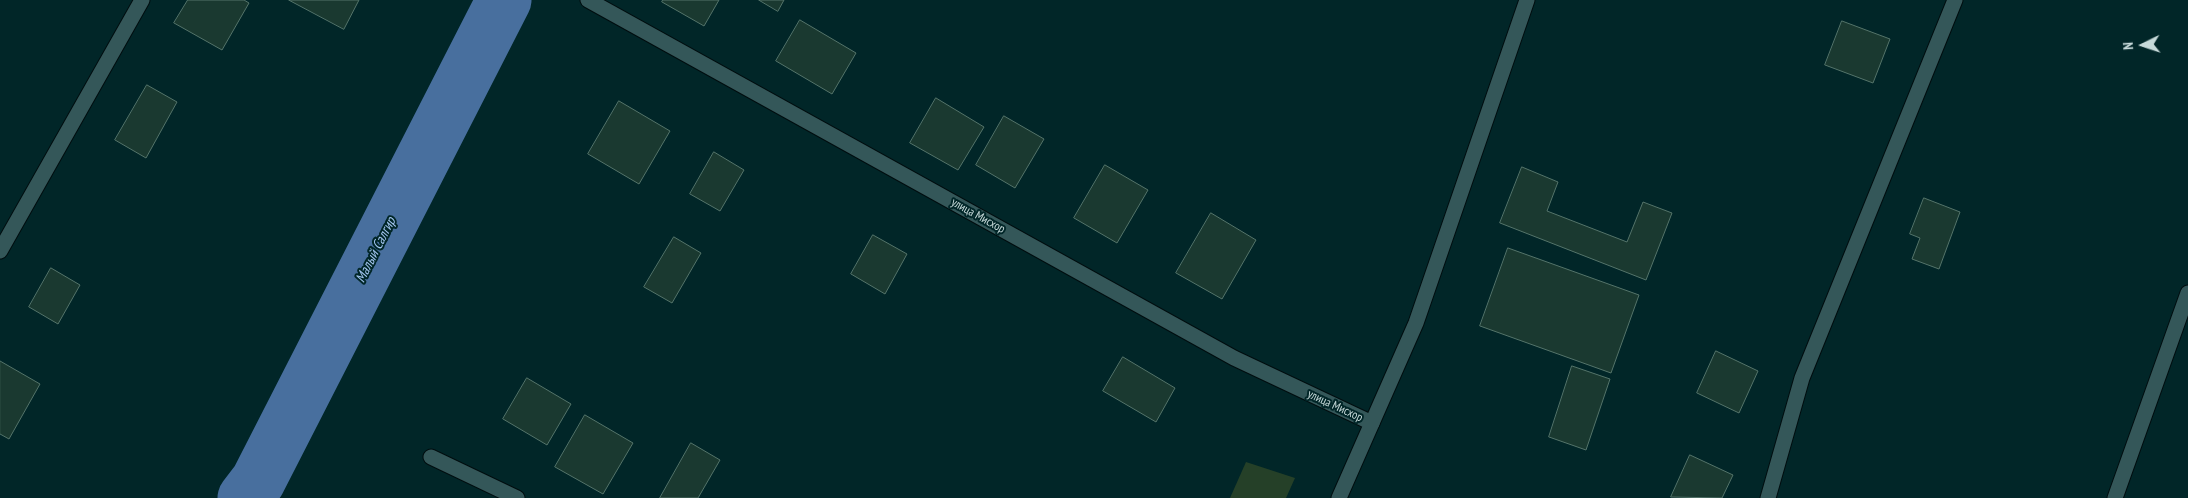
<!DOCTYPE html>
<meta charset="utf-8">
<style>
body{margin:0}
#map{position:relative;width:2188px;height:498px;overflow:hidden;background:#012628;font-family:"PT Sans Narrow",sans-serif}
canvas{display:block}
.north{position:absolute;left:2118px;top:20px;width:50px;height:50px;-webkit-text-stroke:4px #012628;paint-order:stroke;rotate:266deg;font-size:14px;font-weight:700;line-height:20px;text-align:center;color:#c7dada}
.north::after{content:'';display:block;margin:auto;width:18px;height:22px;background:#c7dada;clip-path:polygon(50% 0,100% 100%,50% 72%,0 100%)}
</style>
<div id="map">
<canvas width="2188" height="498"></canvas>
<div class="north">N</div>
</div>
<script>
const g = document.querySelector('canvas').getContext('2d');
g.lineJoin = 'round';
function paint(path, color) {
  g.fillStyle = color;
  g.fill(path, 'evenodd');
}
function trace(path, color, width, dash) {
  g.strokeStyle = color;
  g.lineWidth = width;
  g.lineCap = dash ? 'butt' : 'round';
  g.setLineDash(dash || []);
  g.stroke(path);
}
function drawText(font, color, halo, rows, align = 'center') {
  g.font = font + ' "PT Sans Narrow",sans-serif';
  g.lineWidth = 4;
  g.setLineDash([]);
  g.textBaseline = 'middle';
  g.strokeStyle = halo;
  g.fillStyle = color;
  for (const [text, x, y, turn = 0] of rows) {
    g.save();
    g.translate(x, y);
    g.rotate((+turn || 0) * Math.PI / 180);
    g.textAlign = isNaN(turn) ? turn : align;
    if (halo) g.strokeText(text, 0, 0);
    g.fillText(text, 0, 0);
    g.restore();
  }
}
paint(new Path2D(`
 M 1246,462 L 1295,478 L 1286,498 L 1230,498 Z`), '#254028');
trace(new Path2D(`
 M 245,498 L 258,481 L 504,0`), '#486f9e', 55);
const building = new Path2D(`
 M 188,0 L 244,0 L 249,3 L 222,50 L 174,23 Z
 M 289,0 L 359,0 L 344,29 Z
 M 663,0 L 719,0 L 704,26 L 662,2 Z
 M 759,0 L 784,0 L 778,11 Z
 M 800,20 L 856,53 L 832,94 L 776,61 Z
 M 1842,21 L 1890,39 L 1873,83 L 1825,65 Z
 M 147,85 L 177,102 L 146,158 L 115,140 Z
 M 936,98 L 984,127 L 958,170 L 910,143 Z
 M 619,101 L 670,131 L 639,184 L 588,154 Z
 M 1004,116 L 1044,139 L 1015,188 L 976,165 Z
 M 714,152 L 744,170 L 720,211 L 690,194 Z
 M 1105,165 L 1148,190 L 1117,243 L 1074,218 Z
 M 1522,167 L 1558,182 L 1547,211 L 1627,242 L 1643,202 L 1672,213 L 1646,280 L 1500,223 Z
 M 1924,198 L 1960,212 L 1939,269 L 1912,259 L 1920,238 L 1910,234 Z
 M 1211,213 L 1256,240 L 1222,299 L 1176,273 Z
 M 873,235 L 907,254 L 885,294 L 851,274 Z
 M 674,237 L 701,253 L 672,303 L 644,287 Z
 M 1508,248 L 1639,295 L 1611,373 L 1480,326 Z
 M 51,268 L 80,285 L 58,324 L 29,307 Z
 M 1716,351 L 1758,371 L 1739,413 L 1697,393 Z
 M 1123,357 L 1175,388 L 1156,422 L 1103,391 Z
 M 0,361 L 40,384 L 9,439 L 0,434 Z
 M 1572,366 L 1610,379 L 1586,450 L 1549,437 Z
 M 527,378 L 571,404 L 547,445 L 503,419 Z
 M 585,415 L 633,443 L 603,494 L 555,467 Z
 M 691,443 L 720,460 L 698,498 L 660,498 Z
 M 1690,455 L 1733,475 L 1722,498 L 1671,497 Z`);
paint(building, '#1a3930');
trace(building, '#54746a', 1);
const street = new Path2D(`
 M 588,0 L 1234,358 L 1372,423
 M 0,251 L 142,0
 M 431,457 L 517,498
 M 1768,498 L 1802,378 L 1955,0
 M 2115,498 L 2188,293`);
const secondary = new Path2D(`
 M 1339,498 L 1416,323 L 1527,0`);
trace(street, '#000d0f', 17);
trace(secondary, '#000d0f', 17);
trace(street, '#345759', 15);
trace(secondary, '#345759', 15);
drawText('12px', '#c7dada', '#012628', [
 ["улица Мисхор",978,216,29],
 ["улица Мисхор",1335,406,25]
]);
drawText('italic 14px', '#a4c7f1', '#012628', [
 ["Малый Салгир",376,250,-63]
]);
</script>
